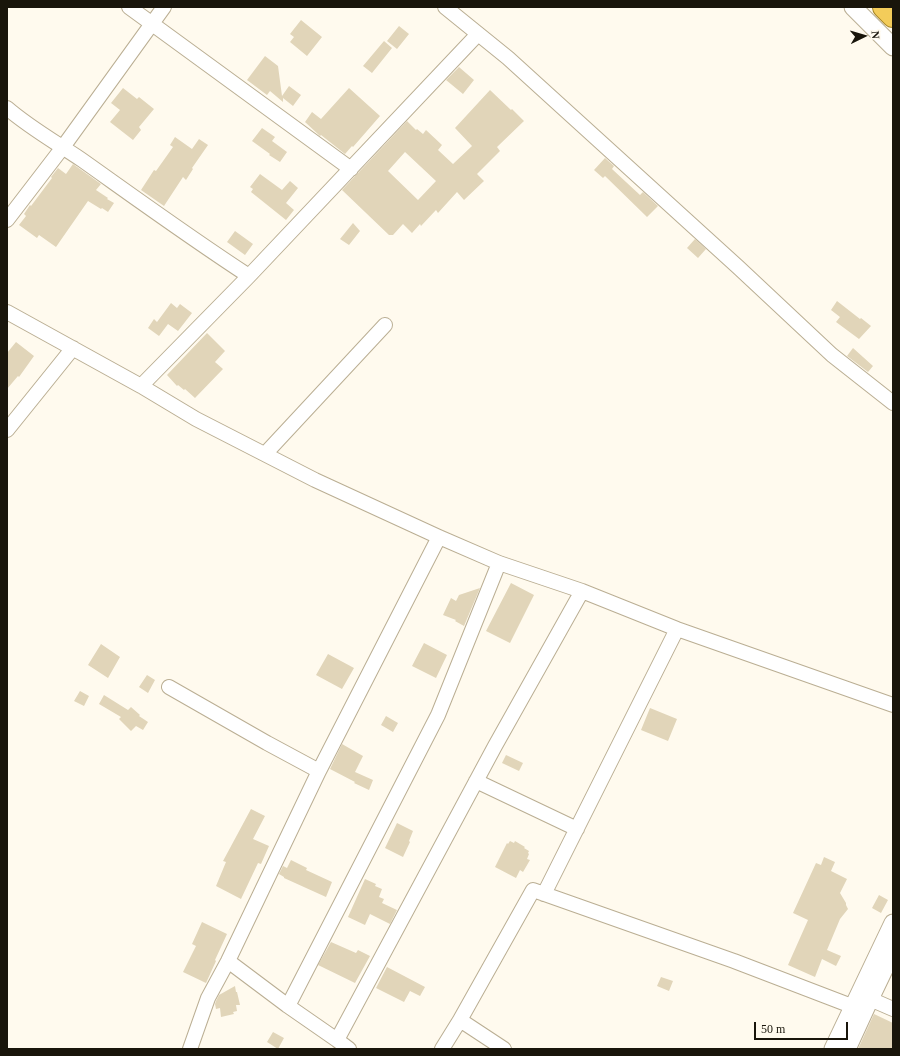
<!DOCTYPE html>
<style>
body{margin:0}
#map{position:relative;width:900px;height:1056px;overflow:hidden;background:#fffaee;font-family:Georgia,serif}
canvas{display:block}
.frame{position:absolute;inset:0;border:8px solid #19150b;pointer-events:none}
.north{position:absolute;left:844px;top:16px;width:40px;height:40px;-webkit-text-stroke:3px #fffaee;paint-order:stroke;rotate:85deg;font-size:11px;font-weight:700;line-height:16px;text-align:center;color:#19150b}
.north::after{content:'';display:block;margin:auto;width:14px;height:18px;background:#19150b;clip-path:polygon(50% 0,100% 100%,50% 72%,0 100%)}
.scale{position:absolute;left:754px;top:1022px;width:94px;height:18px;box-sizing:border-box;border:2px solid #19150b;border-top:0;padding-left:5px;font-size:12px;line-height:14px;white-space:nowrap;color:#19150b;-webkit-text-stroke:3px #fffaee;paint-order:stroke}
</style>
<div id="map">
<canvas width="900" height="1056"></canvas>
<div class="frame"></div>
<div class="north">N</div>
<div class="scale">50 m</div>
</div>
<script>
const g = document.querySelector('canvas').getContext('2d');
g.lineJoin = 'round';
function paint(path, color) {
  g.fillStyle = color;
  g.fill(path, 'evenodd');
}
function trace(path, color, width, dash) {
  g.strokeStyle = color;
  g.lineWidth = width;
  g.lineCap = dash ? 'butt' : 'round';
  g.setLineDash(dash || []);
  g.stroke(path);
}
paint(new Path2D(`
 M 301,20 L 322,37 L 307,56 L 290,42 L 294,37 L 290,34 Z
 M 399,26 L 409,34 L 397,49 L 387,41 Z
 M 384,41 L 392,48 L 372,73 L 363,66 Z
 M 265,56 L 278,66 L 282,96 L 289,86 L 301,95 L 293,106 L 283,98 L 283,102 L 270,91 L 267,95 L 247,80 Z
 M 459,67 L 474,80 L 463,94 L 446,80 Z
 M 123,88 L 137,99 L 139,97 L 154,109 L 139,127 L 141,130 L 133,140 L 110,122 L 120,110 L 111,103 Z
 M 349,88 L 380,116 L 353,147 L 352,146 L 345,154 L 321,135 L 320,136 L 305,122 L 312,112 L 321,119 Z
 M 490,90 L 511,110 L 512,109 L 524,121 L 497,147 L 500,151 L 477,174 L 484,181 L 464,200 L 457,192 L 438,213 L 436,210 L 421,226 L 420,224 L 412,233 L 403,224 L 393,235 L 389,235 L 342,190 L 407,121 L 416,130 L 417,129 L 423,134 L 426,130 L 442,145 L 438,150 L 453,164 L 472,146 L 455,128 ZM 405,152 L 436,181 L 418,200 L 388,171 Z
 M 262,128 L 275,137 L 272,141 L 287,152 L 280,162 L 269,155 L 270,154 L 252,141 Z
 M 175,137 L 192,149 L 199,139 L 208,145 L 192,168 L 193,169 L 186,180 L 183,177 L 164,206 L 141,190 L 154,170 L 156,171 L 173,147 L 170,145 Z
 M 605,158 L 614,166 L 612,169 L 640,195 L 643,192 L 658,206 L 647,217 L 605,176 L 603,178 L 594,170 Z
 M 73,164 L 101,184 L 96,190 L 108,198 L 107,199 L 114,203 L 108,212 L 102,208 L 101,209 L 88,201 L 56,247 L 39,235 L 37,238 L 19,225 L 26,216 L 24,214 L 30,205 L 31,206 L 52,178 L 51,177 L 58,168 L 66,174 Z
 M 260,174 L 282,190 L 290,181 L 298,188 L 286,203 L 294,210 L 286,220 L 251,192 L 253,189 L 250,187 Z
 M 353,223 L 360,231 L 349,245 L 340,239 Z
 M 235,231 L 253,244 L 245,255 L 227,242 Z
 M 695,239 L 706,249 L 698,258 L 687,248 Z
 M 837,301 L 860,319 L 861,318 L 871,326 L 859,339 L 836,322 L 840,317 L 831,310 Z
 M 171,303 L 177,308 L 180,304 L 192,313 L 178,331 L 168,324 L 159,336 L 148,328 L 154,319 L 157,322 Z
 M 207,333 L 225,351 L 215,362 L 223,369 L 195,398 L 185,389 L 184,390 L 178,385 L 177,386 L 167,375 Z
 M 16,342 L 34,356 L 19,377 L 18,376 L 7,389 L 7,353 Z
 M 853,348 L 873,366 L 868,372 L 847,356 Z
 M 511,583 L 534,595 L 510,643 L 486,631 Z
 M 480,588 L 464,626 L 455,621 L 456,620 L 443,615 L 451,598 L 456,601 L 459,595 Z
 M 424,643 L 447,655 L 436,678 L 412,666 Z
 M 101,644 L 120,657 L 108,678 L 88,665 Z
 M 328,654 L 354,668 L 342,689 L 316,675 Z
 M 147,675 L 155,680 L 148,693 L 139,687 Z
 M 80,691 L 89,696 L 84,706 L 74,701 Z
 M 104,695 L 128,710 L 131,707 L 140,715 L 139,716 L 148,722 L 143,730 L 136,726 L 131,731 L 119,719 L 121,717 L 99,704 Z
 M 650,708 L 677,719 L 668,741 L 641,730 Z
 M 386,716 L 398,723 L 393,732 L 381,725 Z
 M 342,744 L 363,756 L 355,772 L 373,780 L 369,790 L 354,783 L 355,782 L 330,769 Z
 M 506,755 L 523,763 L 519,771 L 502,763 Z
 M 251,809 L 265,816 L 253,839 L 269,846 L 261,864 L 258,863 L 241,899 L 216,886 L 226,862 L 223,861 Z
 M 397,823 L 413,831 L 409,841 L 410,842 L 403,857 L 385,848 Z
 M 510,841 L 514,843 L 515,841 L 525,847 L 524,848 L 529,851 L 528,853 L 529,854 L 527,859 L 530,860 L 523,872 L 520,870 L 516,878 L 495,867 L 507,843 L 508,844 Z
 M 824,857 L 835,862 L 831,871 L 847,879 L 840,893 L 846,903 L 846,905 L 848,909 L 840,919 L 827,950 L 841,956 L 836,966 L 822,959 L 815,977 L 788,965 L 808,920 L 793,913 L 816,863 L 821,865 Z
 M 291,860 L 307,868 L 306,870 L 332,882 L 326,897 L 284,878 L 284,877 L 279,874 L 283,866 L 287,868 Z
 M 365,879 L 376,884 L 375,886 L 382,889 L 379,897 L 384,899 L 382,903 L 397,910 L 390,924 L 370,914 L 365,925 L 348,917 Z
 M 879,895 L 888,900 L 881,913 L 872,908 Z
 M 202,922 L 227,934 L 215,960 L 216,961 L 206,983 L 183,972 L 196,946 L 192,944 Z
 M 331,942 L 356,953 L 358,950 L 370,956 L 355,983 L 318,965 Z
 M 387,967 L 425,987 L 420,996 L 410,991 L 404,1002 L 376,988 Z
 M 661,977 L 673,981 L 669,991 L 657,986 Z
 M 235,986 L 236,992 L 237,992 L 240,1005 L 236,1005 L 237,1011 L 233,1012 L 234,1014 L 221,1017 L 220,1008 L 216,1009 L 215,1004 L 216,1001 L 219,995 Z
 M 874,1014 L 893,1023 L 893,1049 L 858,1049 Z
 M 273,1032 L 284,1038 L 278,1049 L 267,1042 Z`), '#e1d5b9');
const minor = new Path2D(`
 M 129,7 L 351,169
 M 445,7 L 508,58 L 738,267 L 832,355 L 893,403
 M 7,108 C 30,128 57,143 82,160 C 137,199 192,239 249,276
 M 7,220 L 63,147 L 164,7
 M 7,312 L 141,386 L 196,419 L 315,480 L 439,537 L 499,563 L 582,591 L 677,629 L 893,705
 M 141,386 L 249,276 L 478,34
 M 7,430 L 73,348
 M 265,454 L 385,325
 M 169,687 L 267,743 L 319,771
 M 476,781 L 577,829
 M 544,894 L 677,629
 M 228,961 L 288,1006 L 337,1040 L 349,1049
 M 870,999 L 893,1009
 M 288,1006 L 438,715 L 499,563
 M 460,1020 L 504,1049
 M 337,1040 L 495,746 L 582,591
 M 190,1049 L 208,998 L 228,961 L 319,771 L 439,537
 M 442,1049 L 460,1020 L 533,890 L 734,961 L 862,1010`);
const tertiary = new Path2D(`
 M 853,7 L 893,47
 M 833,1049 L 893,923
 M 847,1049 L 870,999 L 893,951`);
const trunk = new Path2D(`
 M 884,7 L 893,16`);
trace(minor, '#baae93', 16);
trace(tertiary, '#baae93', 19);
trace(trunk, '#a58424', 24);
trace(minor, '#fff', 14);
trace(tertiary, '#fff', 17);
trace(trunk, '#f3cc5a', 22);
</script>
